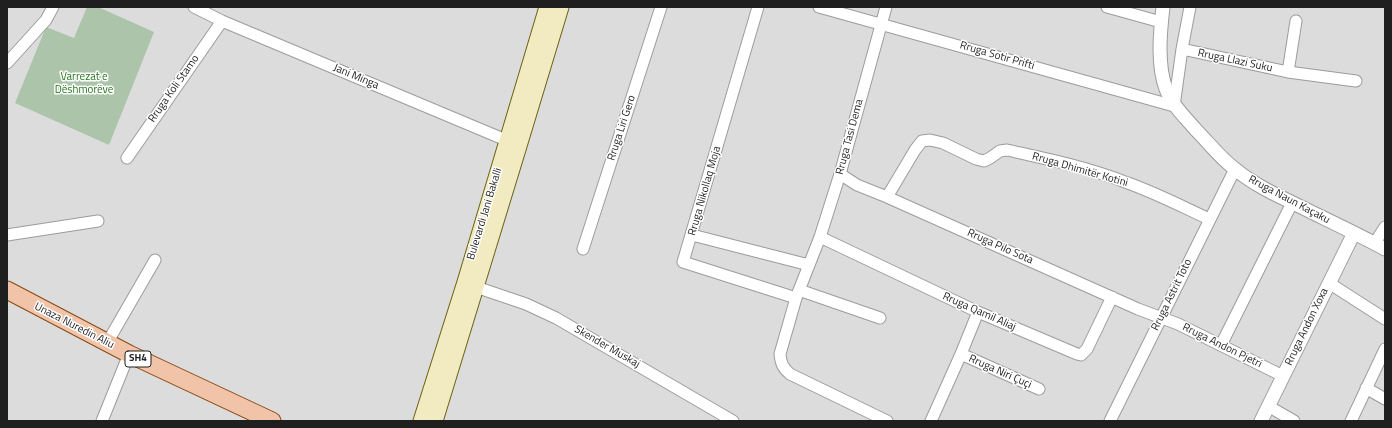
<!DOCTYPE html>
<meta charset="utf-8">
<style>
body{margin:0}
#map{position:relative;width:1392px;height:428px;overflow:hidden;background:#efeae7;font-family:"Titillium Web",sans-serif}
canvas{display:block}
.frame{position:absolute;inset:0;border:8px solid #1f1f1f;pointer-events:none}
</style>
<div id="map">
<canvas width="1392" height="428"></canvas>
<div class="frame"></div>
</div>
<script>
const g = document.querySelector('canvas').getContext('2d');
g.lineJoin = 'round';
function paint(path, color) {
  g.fillStyle = color;
  g.fill(path, 'evenodd');
}
function trace(path, color, width, dash) {
  g.strokeStyle = color;
  g.lineWidth = width;
  g.lineCap = dash ? 'butt' : 'round';
  g.setLineDash(dash || []);
  g.stroke(path);
}
function drawText(font, color, halo, rows, align = 'center') {
  g.font = font + ' "Titillium Web",sans-serif';
  g.lineWidth = 3;
  g.setLineDash([]);
  g.textBaseline = 'middle';
  g.strokeStyle = halo;
  g.fillStyle = color;
  for (const [text, x, y, turn = 0] of rows) {
    g.save();
    g.translate(x, y);
    g.rotate((+turn || 0) * Math.PI / 180);
    g.textAlign = isNaN(turn) ? turn : align;
    if (halo) g.strokeText(text, 0, 0);
    g.fillText(text, 0, 0);
    g.restore();
  }
}
paint(new Path2D(`
 M 7,7 L 1385,7 L 1385,421 L 7,421 Z`), '#dddcdc');
paint(new Path2D(`
 M 87,7 L 98,7 L 154,32 L 109,145 L 15,103 L 46,27 L 74,38 Z`), '#acc5aa');
const minor = new Path2D(`
 M 194,7 L 222,21 L 513,143
 M 758,7 L 683,262 L 796,298
 M 819,7 L 1174,106 L 1182,49 L 1190,7
 M 886,7 L 840,174 L 820,237 L 796,298 L 780,354 C 781,364 783,368 790,374 L 887,421
 M 1107,7 L 1161,22
 M 1182,49 L 1288,72 L 1356,81
 M 7,63 L 46,20 L 53,7
 M 1288,72 L 1296,21
 M 127,158 L 222,21
 M 840,174 L 857,185 L 887,197 L 1138,309 L 1178,324 L 1283,376
 M 887,197 L 915,150 L 922,141 L 930,140 L 943,143 L 976,159 L 984,161 L 990,158 L 1000,151 L 1007,150 C 1047,159 1087,167 1125,182 C 1154,192 1181,206 1209,219
 M 7,235 L 98,221
 M 692,235 L 809,265
 M 820,237 L 978,312 L 1077,354 L 1081,355 L 1087,349 L 1112,297
 M 1374,244 L 1385,227
 M 583,249 L 661,7
 M 1329,283 L 1385,319
 M 476,287 L 526,304 L 556,318 L 733,421
 M 799,290 L 880,318
 M 107,343 L 155,260
 M 1221,345 L 1292,203
 M 961,354 L 1039,389
 M 1366,388 L 1385,399
 M 1268,406 L 1294,421
 M 102,421 L 129,354
 M 931,421 L 961,354 L 978,312
 M 1110,421 L 1235,169
 M 1351,421 L 1385,349`);
const tertiary = new Path2D(`
 M 1163,7 C 1160,33 1157,64 1166,89 C 1172,105 1185,117 1196,130 C 1209,143 1220,158 1235,169 C 1253,184 1274,194 1295,204 C 1325,219 1356,233 1385,249
 M 1261,421 L 1354,233`);
const secondary = new Path2D(`
 M 421,421 L 465,282 L 547,7
 M 435,421 L 519,146 L 561,7`);
const primary = new Path2D(`
 M 7,290 L 129,354 L 272,421`);
trace(minor, '#9c9c9c', 13);
trace(tertiary, '#9c9c9c', 15);
trace(secondary, '#6a6312', 17);
trace(primary, '#894a12', 19);
trace(minor, '#fff', 11);
trace(tertiary, '#fff', 13);
trace(secondary, '#f2ebc1', 15);
trace(primary, '#f1c4a9', 17);
for (const [x, y, w] of [
 [138,359,26]
]) {
  const box = new Path2D();
  box.roundRect(x - w / 2, y - 8, w, 16, 3);
  g.fillStyle = '#fff';
  g.fill(box);
  trace(box, '#1f1f1f', 1);
}
drawText('bold 10px', '#1f1f1f', null, [
 ["SH4",138,359]
]);
drawText('11px', '#1f1f1f', '#fff', [
 ["Rruga Sotir Prifti",997,56,16],
 ["Rruga Llazi Suku",1235,61,12],
 ["Jani Minga",356,77,23],
 ["Rruga Koli Stamo",174,89,-55],
 ["Rruga Liri Gero",622,128,-72],
 ["Rruga Tasi Dema",850,137,-75],
 ["Rruga Dhimitër Kotini",1080,170,16],
 ["Rruga Nikollaq Moja",705,191,-74],
 ["Rruga Naun Kaçaku",1289,200,28],
 ["Bulevardi Jani Bakalli",485,214,-73],
 ["Rruga Pilo Sota",1000,247,24],
 ["Rruga Astrit Toto",1172,295,-64],
 ["Rruga Qamil Aliaj",979,312,24],
 ["Unaza Nuredin Aliu",74,326,27],
 ["Rruga Andon Xoxa",1307,327,-64],
 ["Rruga Andon Pjetri",1222,346,26],
 ["Skender Muskaj",607,347,30],
 ["Rruga Niri Çuçi",1000,372,24]
]);
drawText('11px', '#237219', '#fff', [
 ["Varrezat e",84,77],
 ["Dëshmorëve",84,90]
]);
</script>
